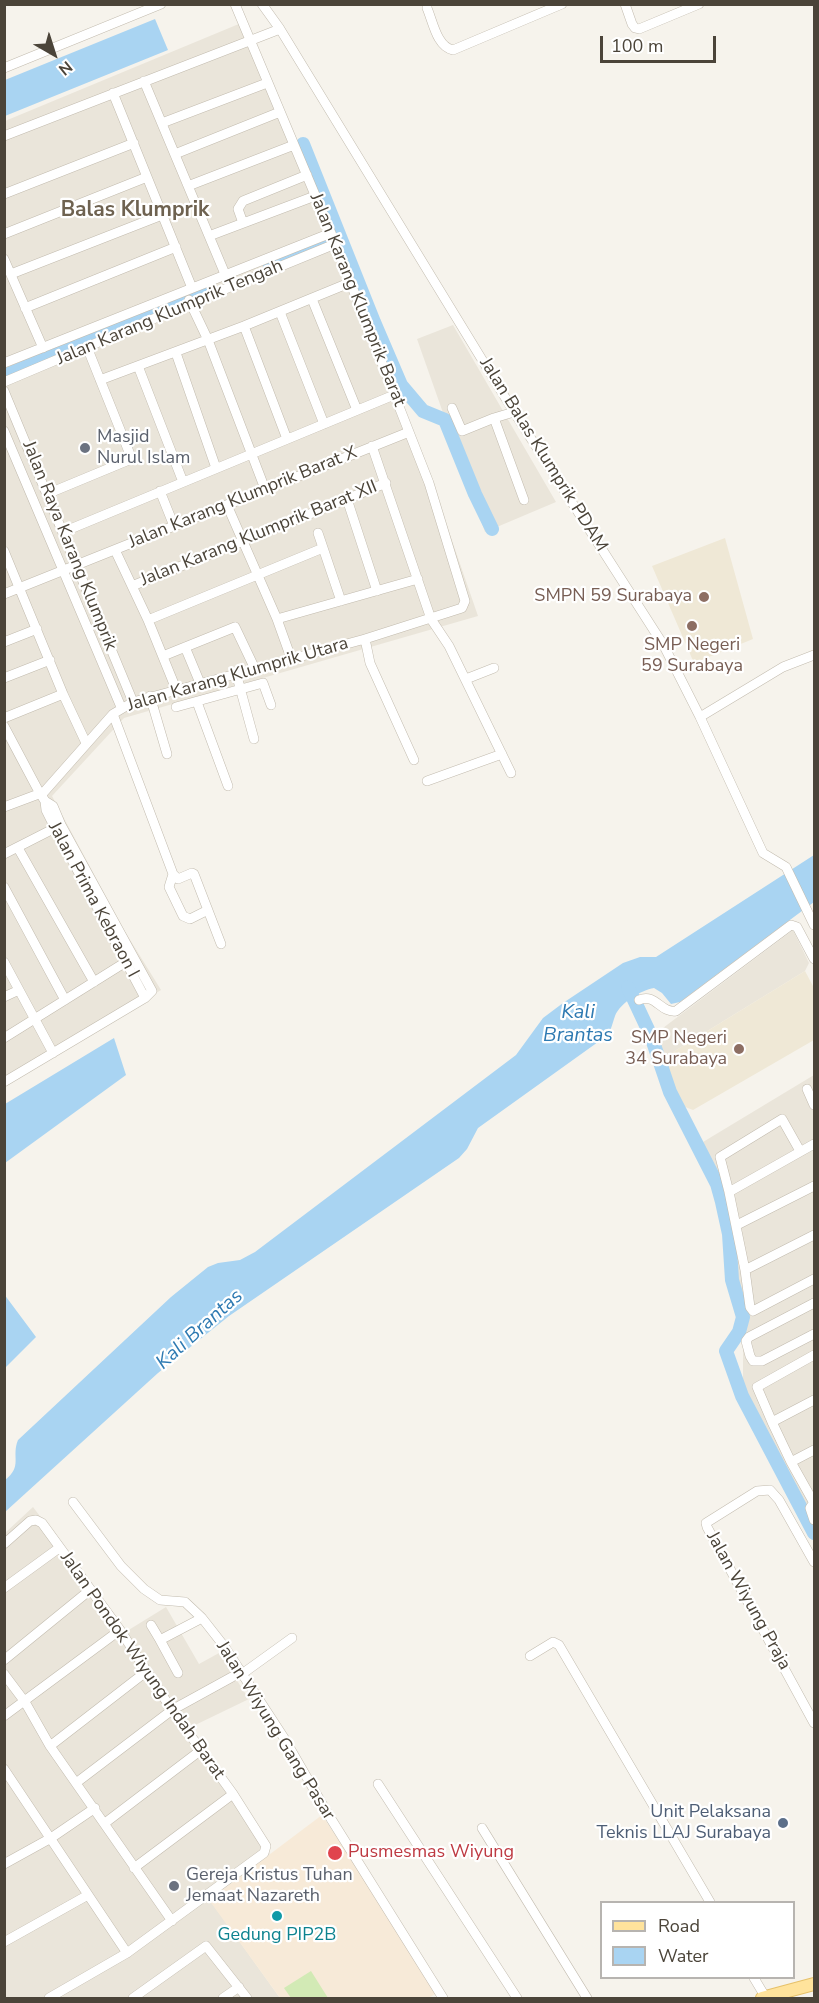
<!DOCTYPE html>
<style>
body{margin:0}
#map{position:relative;width:819px;height:2003px;overflow:hidden;background:#f6f3ec;font-family:"Nunito Sans",sans-serif}
canvas{display:block}
.frame{position:absolute;inset:0;border:6px solid #4b4439;pointer-events:none}
.legend{position:absolute;left:600px;top:1901px;width:195px;height:78px;box-sizing:border-box;background:#fff;border:2px solid #b7b4b0;margin:0;padding:8px 10px;list-style:none;font-size:18px;color:#4b4439}
.legend li{display:flex;align-items:center;gap:12px;height:30px}
.legend b{width:30px;border:2px solid #b7b4b0}
.north{position:absolute;left:24px;top:24px;width:60px;height:60px;-webkit-text-stroke:4px #fff;paint-order:stroke;rotate:141deg;font-size:16px;font-weight:700;line-height:24px;text-align:center;color:#4b4439}
.north::after{content:'';display:block;margin:auto;width:21px;height:27px;background:#4b4439;clip-path:polygon(50% 0,100% 100%,50% 72%,0 100%)}
.scale{position:absolute;left:600px;top:36px;width:116px;height:27px;box-sizing:border-box;border:3px solid #4b4439;border-top:0;padding-left:8px;font-size:18px;line-height:21px;white-space:nowrap;color:#4b4439;-webkit-text-stroke:4px #fff;paint-order:stroke}
</style>
<div id="map">
<canvas width="819" height="2003"></canvas>
<div class="frame"></div>
<ul class="legend">
<li><b style="height:8px;background:#ffe39c"></b>Road</li>
<li><b style="height:16px;background:#a9d4f2"></b>Water</li>
</ul>
<div class="north">N</div>
<div class="scale">100 m</div>
</div>
<script>
const g = document.querySelector('canvas').getContext('2d');
g.lineJoin = 'round';
function paint(path, color) {
  g.fillStyle = color;
  g.fill(path, 'evenodd');
}
function trace(path, color, width, dash) {
  g.strokeStyle = color;
  g.lineWidth = width;
  g.lineCap = dash ? 'butt' : 'round';
  g.setLineDash(dash || []);
  g.stroke(path);
}
function drawText(font, color, halo, rows, align = 'center') {
  g.font = font + ' "Nunito Sans",sans-serif';
  g.lineWidth = 4.5;
  g.setLineDash([]);
  g.textBaseline = 'middle';
  g.strokeStyle = halo;
  g.fillStyle = color;
  for (const [text, x, y, turn = 0] of rows) {
    g.save();
    g.translate(x, y);
    g.rotate((+turn || 0) * Math.PI / 180);
    g.textAlign = isNaN(turn) ? turn : align;
    if (halo) g.strokeText(text, 0, 0);
    g.fillText(text, 0, 0);
    g.restore();
  }
}
paint(new Path2D(`
 M 246,21 L 426,465 L 478,616 L 124,718 L 52,796 L 124,930 L 161,990 L 5,1083 L 5,121 Z
 M 453,325 L 556,502 L 485,532 L 417,339 Z
 M 793,930 L 809,963 L 805,971 L 665,1057 L 655,1034 Z
 M 814,1075 L 814,1528 L 743,1388 L 743,1321 L 725,1190 L 703,1142 Z
 M 33,1507 L 127,1631 L 166,1607 L 199,1664 L 219,1653 L 249,1699 L 189,1728 L 270,1854 L 210,1900 L 280,1998 L 5,1998 L 5,1533 Z`), '#eae5da');
paint(new Path2D(`
 M 322,1815 L 439,1992 L 428,1998 L 280,1998 L 209,1900 Z`), '#f7ead8');
paint(new Path2D(`
 M 725,538 L 753,639 L 694,663 L 652,566 Z
 M 805,971 L 814,988 L 814,1040 L 693,1110 L 680,1105 L 673,1092 L 665,1057 Z`), '#efe8d6');
paint(new Path2D(`
 M 311,1971 L 328,1998 L 291,1998 L 284,1988 Z`), '#d2eab5');
paint(new Path2D(`
 M 155,19 L 168,50 L 5,116 L 5,80 Z
 M 814,855 L 814,902 L 680,1002 L 671,1004 L 662,993 L 654,988 C 641,990 620,1003 615,1016 C 612,1024 612,1030 605,1037 L 478,1128 L 467,1149 L 459,1158 L 229,1316 L 158,1373 L 5,1512 L 5,1480 C 23,1466 11,1457 18,1440 L 171,1297 L 208,1267 L 218,1263 L 240,1260 L 255,1252 L 516,1055 L 543,1018 L 563,1003 L 623,963 L 640,957 L 656,957 Z
 M 114,1038 L 126,1075 L 5,1163 L 5,1104 Z
 M 4,1294 L 36,1337 L 5,1368 L 4,1368 Z`), '#a9d4f2');
trace(new Path2D(`
 M 303,144 L 374,322 L 401,385 L 423,411 L 445,420 L 475,494 L 492,529
 M 270,266 L 339,237
 M 4,376 L 210,291
 M 628,987 L 651,1036 L 670,1092 L 717,1184 L 722,1202 L 729,1234 L 732,1280 L 743,1317 L 739,1332 L 726,1351 L 742,1396 L 814,1533`), '#a9d4f2', 14);
const minor = new Path2D(`
 M 262,4 L 280,29 L 514,412 L 664,646 L 700,717 L 763,853 L 786,867 L 814,925
 M 427,4 L 427,8 C 433,22 437,47 453,50 L 562,4
 M 625,4 L 632,24 L 635,28 L 639,29 L 699,4
 M 4,68 L 161,4
 M 144,81 L 225,274
 M 113,93 L 192,288
 M 162,123 L 267,83
 M 4,136 L 280,29
 M 175,154 L 280,112
 M 188,186 L 294,145
 M 4,194 L 134,143
 M 243,223 L 238,209 L 243,201 L 307,175
 M 4,234 L 147,177
 M 209,236 L 315,196
 M 4,259 L 43,348
 M 11,274 L 162,215
 M 312,299 L 357,410
 M 189,300 L 208,340 L 265,489
 M 25,308 L 176,247
 M 280,312 L 324,424
 M 244,326 L 287,439
 M 176,353 L 216,468
 M 4,363 L 331,233
 M 138,366 L 183,482
 M 100,380 L 244,326 L 349,283
 M 4,382 L 191,303 L 335,244
 M 4,391 L 133,702
 M 452,408 L 462,431 L 494,418 L 514,412
 M 494,418 L 524,500
 M 4,431 L 121,707
 M 372,446 L 431,619 L 449,646 L 511,773
 M 160,491 L 174,526
 M 47,494 L 129,460 L 131,457 L 87,347
 M 347,499 L 377,591
 M 227,505 L 277,619 L 291,658
 M 63,532 L 394,395
 M 318,533 L 341,601
 M 115,550 L 148,620 L 176,689
 M 4,551 L 63,694 L 86,743
 M 132,586 L 386,483
 M 4,594 L 409,432
 M 277,619 L 418,579
 M 148,620 L 323,548
 M 365,639 L 370,663 L 414,760
 M 4,642 L 37,629
 M 185,647 L 200,683
 M 163,656 L 235,627 L 255,669
 M 236,673 L 254,739
 M 4,678 L 50,660
 M 466,679 L 494,668
 M 150,696 L 167,754
 M 197,702 L 228,786
 M 176,707 L 263,683 L 271,705
 M 113,714 L 173,874 L 178,879 L 192,873 L 194,874 L 221,944
 M 700,717 L 783,667 L 814,655
 M 4,718 L 63,694
 M 4,726 L 38,790 L 45,801 L 53,806 L 61,825 L 152,991 L 145,998 L 4,1082
 M 427,781 L 502,754
 M 45,801 L 46,810 L 55,828 L 145,998
 M 4,807 L 44,792 L 113,714 L 133,702 L 365,639 L 462,608 L 465,601 L 429,483 L 331,233 L 235,4
 M 18,848 L 94,982
 M 4,854 L 59,826
 M 173,874 L 169,887 L 183,916 L 190,919 L 208,910
 M 4,887 L 65,1000
 M 4,962 L 53,1053
 M 4,997 L 19,990
 M 639,1000 C 656,993 660,1013 676,1011 L 791,925 L 797,927 L 814,959
 M 4,1038 L 129,960
 M 807,1089 L 814,1105
 M 814,1144 L 729,1192 L 745,1270 L 814,1235
 M 729,1192 L 720,1157 L 782,1119 L 800,1151
 M 737,1225 L 814,1186
 M 745,1270 L 750,1307 L 753,1311 L 814,1279
 M 814,1303 L 749,1337 L 746,1341 L 750,1356 L 753,1361 L 762,1361 L 814,1334
 M 814,1355 L 757,1387 L 772,1422 L 814,1400
 M 772,1422 L 791,1462
 M 73,1502 L 121,1566 L 144,1589 L 160,1600 L 185,1602 L 202,1618 L 224,1646 L 284,1738 L 328,1814 L 443,1998
 M 814,1502 L 810,1508 L 814,1520
 M 814,1503 L 791,1462 L 814,1450
 M 4,1544 L 30,1521 L 36,1520 L 42,1523 L 120,1630 L 172,1710 L 233,1794 L 266,1846 L 264,1853 L 127,1953 L 49,1998
 M 814,1562 L 779,1500 L 770,1490 L 757,1491 L 706,1523 L 707,1527 L 814,1723
 M 4,1588 L 59,1548
 M 151,1625 L 160,1640
 M 530,1656 L 553,1642 L 559,1645 L 710,1902
 M 4,1660 L 90,1590
 M 178,1673 L 160,1640 L 202,1618
 M 4,1674 L 25,1702 L 50,1746 L 172,1921
 M 242,1674 L 292,1638
 M 4,1716 L 120,1630
 M 50,1746 L 147,1671
 M 4,1769 L 127,1953
 M 76,1783 L 172,1710 L 232,1677
 M 378,1784 L 517,1998
 M 105,1823 L 201,1750
 M 482,1828 L 587,1998
 M 4,1864 L 51,1838 L 95,1808
 M 134,1868 L 233,1794
 M 4,1942 L 88,1895
 M 754,1978 L 766,1998
 M 133,1998 L 206,1946 L 247,1998
 M 223,1998 L 239,1987`);
const major = new Path2D(`
 M 762,1998 L 814,1984`);
trace(minor, '#c2bbae', 10);
trace(major, '#e6c16a', 14);
trace(minor, '#fff', 9);
trace(major, '#ffe39c', 12);
for (const [x, y, r, color] of [
 [85,448,6,"#6b7280"],
 [704,597,6,"#8d6e63"],
 [692,626,6,"#8d6e63"],
 [739,1049,6,"#8d6e63"],
 [783,1823,6,"#5c6f8a"],
 [335,1853,8,"#e0444e"],
 [174,1886,6,"#6b7280"],
 [277,1916,6,"#0f9aa8"]
]) {
  const dot = new Path2D();
  dot.arc(x, y, r, 0, 2 * Math.PI);
  g.fillStyle = color;
  g.fill(dot);
  trace(dot, '#fff', 2);
}
drawText('18px', '#4b4439', '#fff', [
 ["Jalan Karang Klumprik Barat",357,300,68],
 ["Jalan Karang Klumprik Tengah",170,313,-23],
 ["Jalan Balas Klumprik PDAM",543,455,58],
 ["Jalan Karang Klumprik Barat X",243,498,-22],
 ["Jalan Karang Klumprik Barat XII",259,534,-22],
 ["Jalan Raya Karang Klumprik",69,546,68],
 ["Jalan Karang Klumprik Utara",238,675,-16],
 ["Jalan Prima Kebraon I",93,900,62],
 ["Jalan Wiyung Praja",748,1601,61],
 ["Jalan Pondok Wiyung Indah Barat",142,1666,55],
 ["Jalan Wiyung Gang Pasar",275,1731,58]
]);
drawText('18px', '#5b616d', '#fff', [
 ["Masjid",97,438],
 ["Nurul Islam",97,459],
 ["Gereja Kristus Tuhan",186,1876],
 ["Jemaat Nazareth",186,1897]
], 'left');
drawText('18px', '#785e54', '#fff', [
 ["SMPN 59 Surabaya",692,597],
 ["SMP Negeri",692,646,"center"],
 ["59 Surabaya",692,667,"center"],
 ["SMP Negeri",727,1039],
 ["34 Surabaya",727,1060]
], 'right');
drawText('18px', '#4e5e75', '#fff', [
 ["Unit Pelaksana",771,1813],
 ["Teknis LLAJ Surabaya",771,1834]
], 'right');
drawText('18px', '#be3a42', '#fff', [
 ["Pusmesmas Wiyung",348,1853]
], 'left');
drawText('18px', '#0d838f', '#fff', [
 ["Gedung PIP2B",277,1936]
]);
drawText('italic 20px', '#2e7ab2', '#fff', [
 ["Kali",578,1013],
 ["Brantas",578,1036],
 ["Kali Brantas",200,1330,-42]
]);
drawText('bold 21px', '#6e6250', '#fff', [
 ["Balas Klumprik",135,211]
]);
</script>
